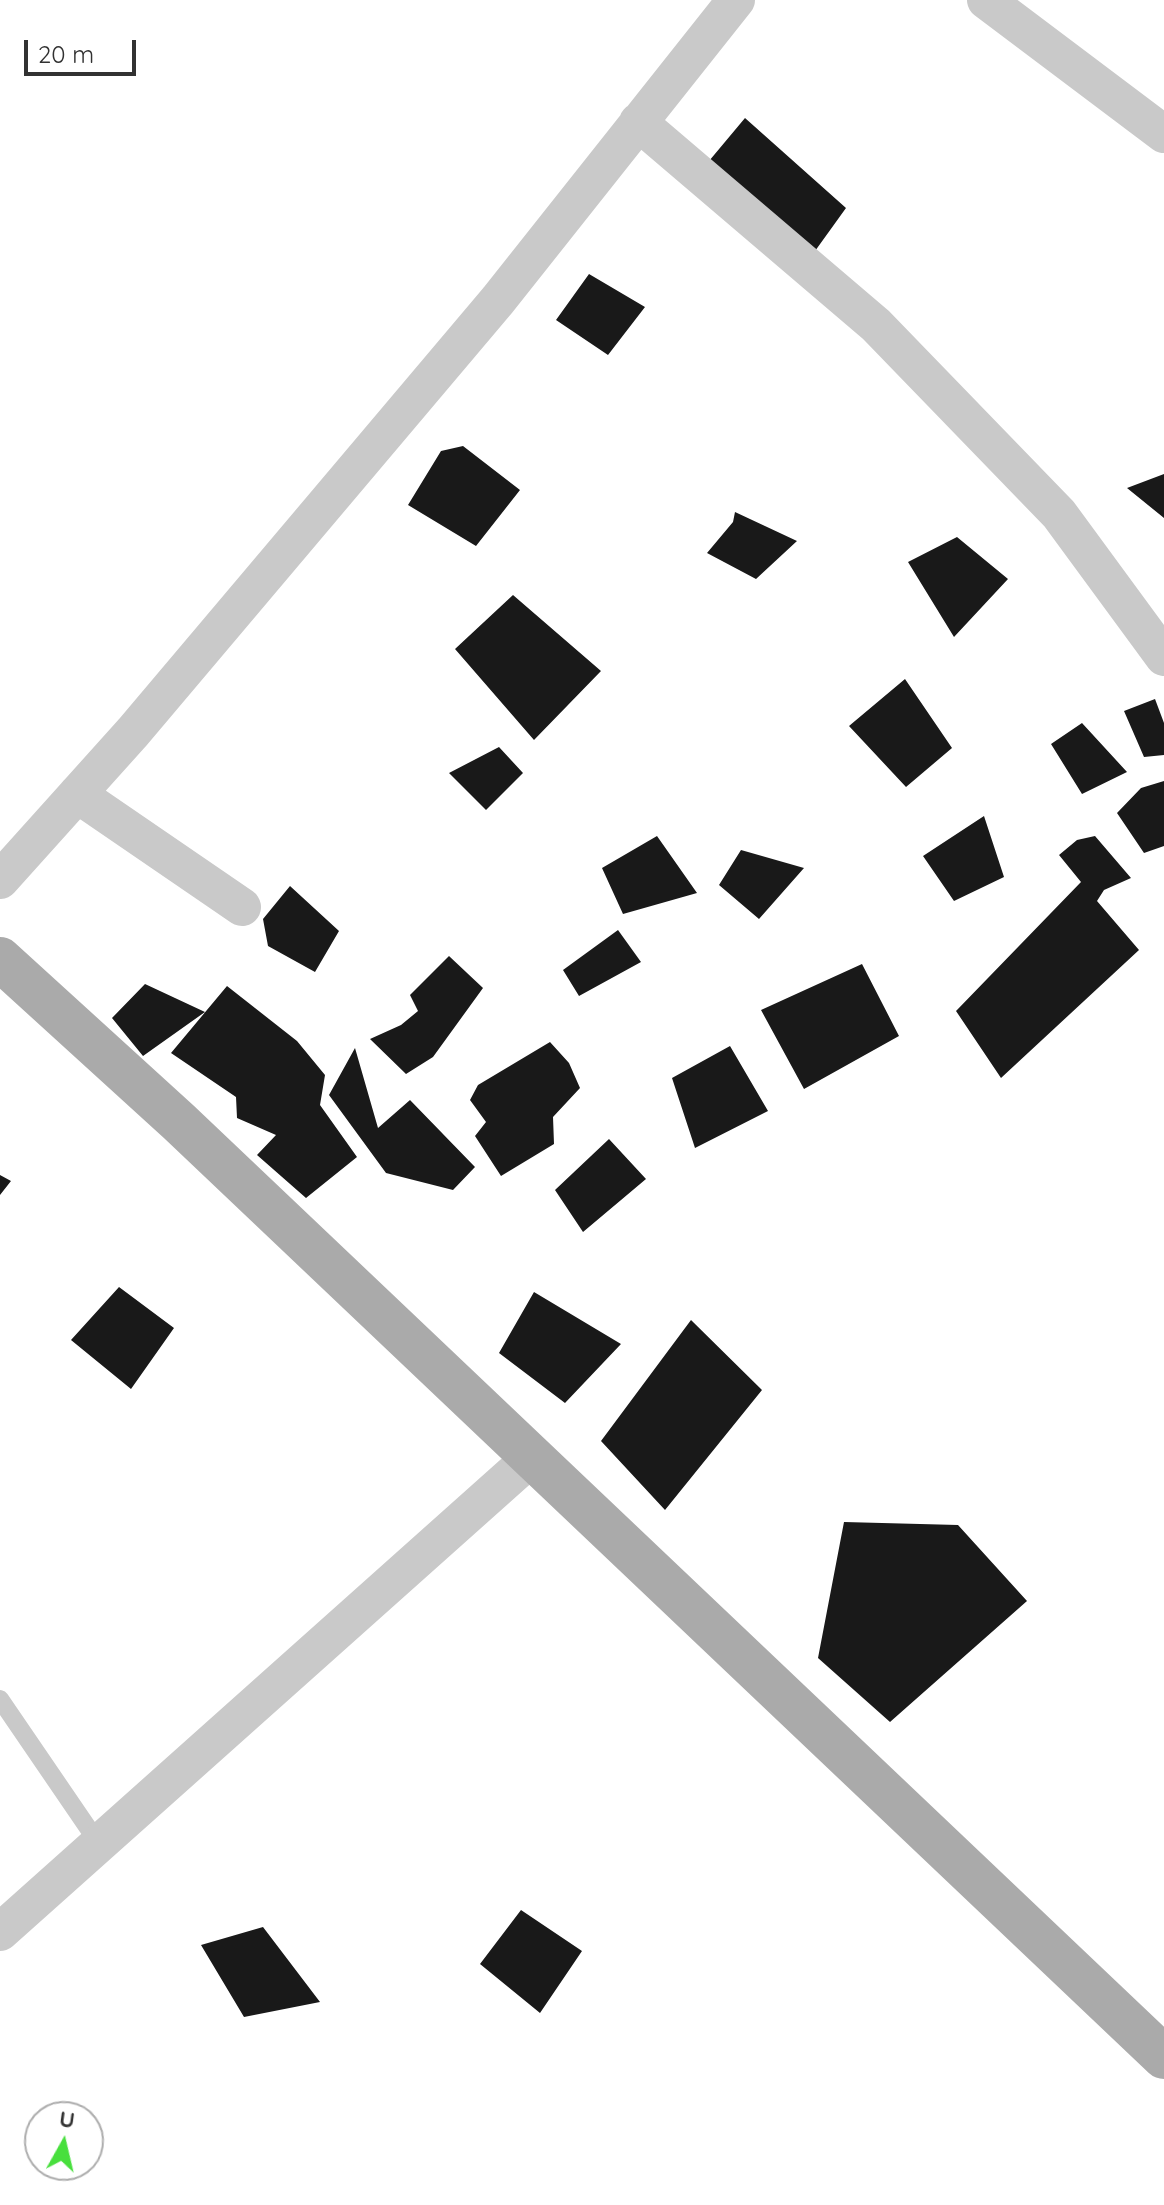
<!DOCTYPE html>
<style>
body{margin:0}
#map{position:relative;width:1164px;height:2205px;overflow:hidden;background:#fff;font-family:Quicksand,sans-serif}
canvas{display:block}
.north{position:absolute;left:24px;top:2101px;width:80px;height:80px;box-sizing:border-box;background:#fff;border:2px solid #adadad;border-radius:50%;rotate:8deg;font-size:22px;font-weight:700;line-height:32px;text-align:center;color:#323232}
.north::after{content:'';display:block;margin:auto;width:28px;height:36px;background:#48df3d;clip-path:polygon(50% 0,100% 100%,50% 72%,0 100%)}
.scale{position:absolute;left:24px;top:40px;width:112px;height:36px;box-sizing:border-box;border:4px solid #323232;border-top:0;padding-left:10px;font-size:24px;line-height:28px;white-space:nowrap;color:#323232;-webkit-text-stroke:6px #fff;paint-order:stroke}
</style>
<div id="map">
<canvas width="1164" height="2205"></canvas>
<div class="north">U</div>
<div class="scale">20 m</div>
</div>
<script>
const g = document.querySelector('canvas').getContext('2d');
g.lineJoin = 'round';
function paint(path, color) {
  g.fillStyle = color;
  g.fill(path, 'evenodd');
}
function trace(path, color, width, dash) {
  g.strokeStyle = color;
  g.lineWidth = width;
  g.lineCap = dash ? 'butt' : 'round';
  g.setLineDash(dash || []);
  g.stroke(path);
}
paint(new Path2D(`
 M 745,118 L 846,208 L 810,258 L 704,167 Z
 M 589,274 L 645,307 L 608,355 L 556,320 Z
 M 463,446 L 520,490 L 476,546 L 408,505 L 441,451 Z
 M 1164,474 L 1164,518 L 1127,488 Z
 M 735,512 L 797,541 L 756,579 L 707,553 L 733,522 Z
 M 957,537 L 1008,579 L 954,637 L 908,562 Z
 M 513,595 L 601,671 L 534,740 L 455,649 Z
 M 905,679 L 952,748 L 906,787 L 849,726 Z
 M 1155,699 L 1164,723 L 1164,755 L 1144,757 L 1124,711 Z
 M 1082,723 L 1127,772 L 1082,794 L 1051,744 Z
 M 499,747 L 523,773 L 486,810 L 449,773 Z
 M 1164,781 L 1164,846 L 1144,853 L 1117,813 L 1141,788 Z
 M 984,816 L 1004,877 L 954,901 L 923,856 Z
 M 657,836 L 697,893 L 623,914 L 602,868 Z
 M 1095,836 L 1131,878 L 1104,890 L 1097,901 L 1139,950 L 1001,1078 L 956,1011 L 1081,882 L 1059,855 L 1077,840 Z
 M 741,850 L 804,868 L 759,919 L 719,885 Z
 M 290,886 L 339,931 L 315,972 L 268,946 L 263,919 Z
 M 618,930 L 641,962 L 579,996 L 563,970 Z
 M 449,956 L 483,988 L 433,1057 L 406,1074 L 370,1039 L 401,1025 L 418,1011 L 410,995 Z
 M 862,964 L 899,1036 L 804,1089 L 761,1010 Z
 M 145,984 L 205,1012 L 143,1056 L 112,1018 Z
 M 227,986 L 297,1041 L 325,1075 L 320,1105 L 357,1157 L 306,1198 L 257,1155 L 276,1135 L 237,1118 L 236,1097 L 171,1053 Z
 M 550,1042 L 569,1063 L 580,1088 L 553,1117 L 554,1144 L 501,1176 L 475,1136 L 486,1122 L 470,1100 L 478,1085 Z
 M 730,1046 L 768,1111 L 695,1148 L 672,1078 Z
 M 355,1048 L 378,1128 L 410,1100 L 475,1167 L 453,1190 L 386,1173 L 329,1095 Z
 M 609,1139 L 646,1179 L 583,1232 L 555,1190 Z
 M 0,1175 L 11,1181 L 0,1195 Z
 M 119,1287 L 174,1328 L 131,1389 L 71,1340 Z
 M 534,1292 L 621,1344 L 565,1403 L 499,1353 Z
 M 691,1320 L 762,1390 L 665,1510 L 601,1441 Z
 M 844,1522 L 958,1525 L 1027,1601 L 890,1722 L 818,1658 Z
 M 521,1910 L 582,1951 L 540,2013 L 480,1964 Z
 M 263,1927 L 320,2002 L 244,2017 L 201,1945 Z`), '#191919');
trace(new Path2D(`
 M 0,1699 L 99,1844`), '#c9c9c9', 18);
trace(new Path2D(`
 M 986,0 L 1164,134
 M 638,122 L 876,325 L 1059,514 L 1164,657
 M 77,794 L 242,907
 M 0,880 L 133,732 L 498,300 L 736,0
 M 0,1932 L 532,1457`), '#c9c9c9', 38);
trace(new Path2D(`
 M 0,959 L 179,1122 L 1164,2057`), '#aaa', 44);
</script>
